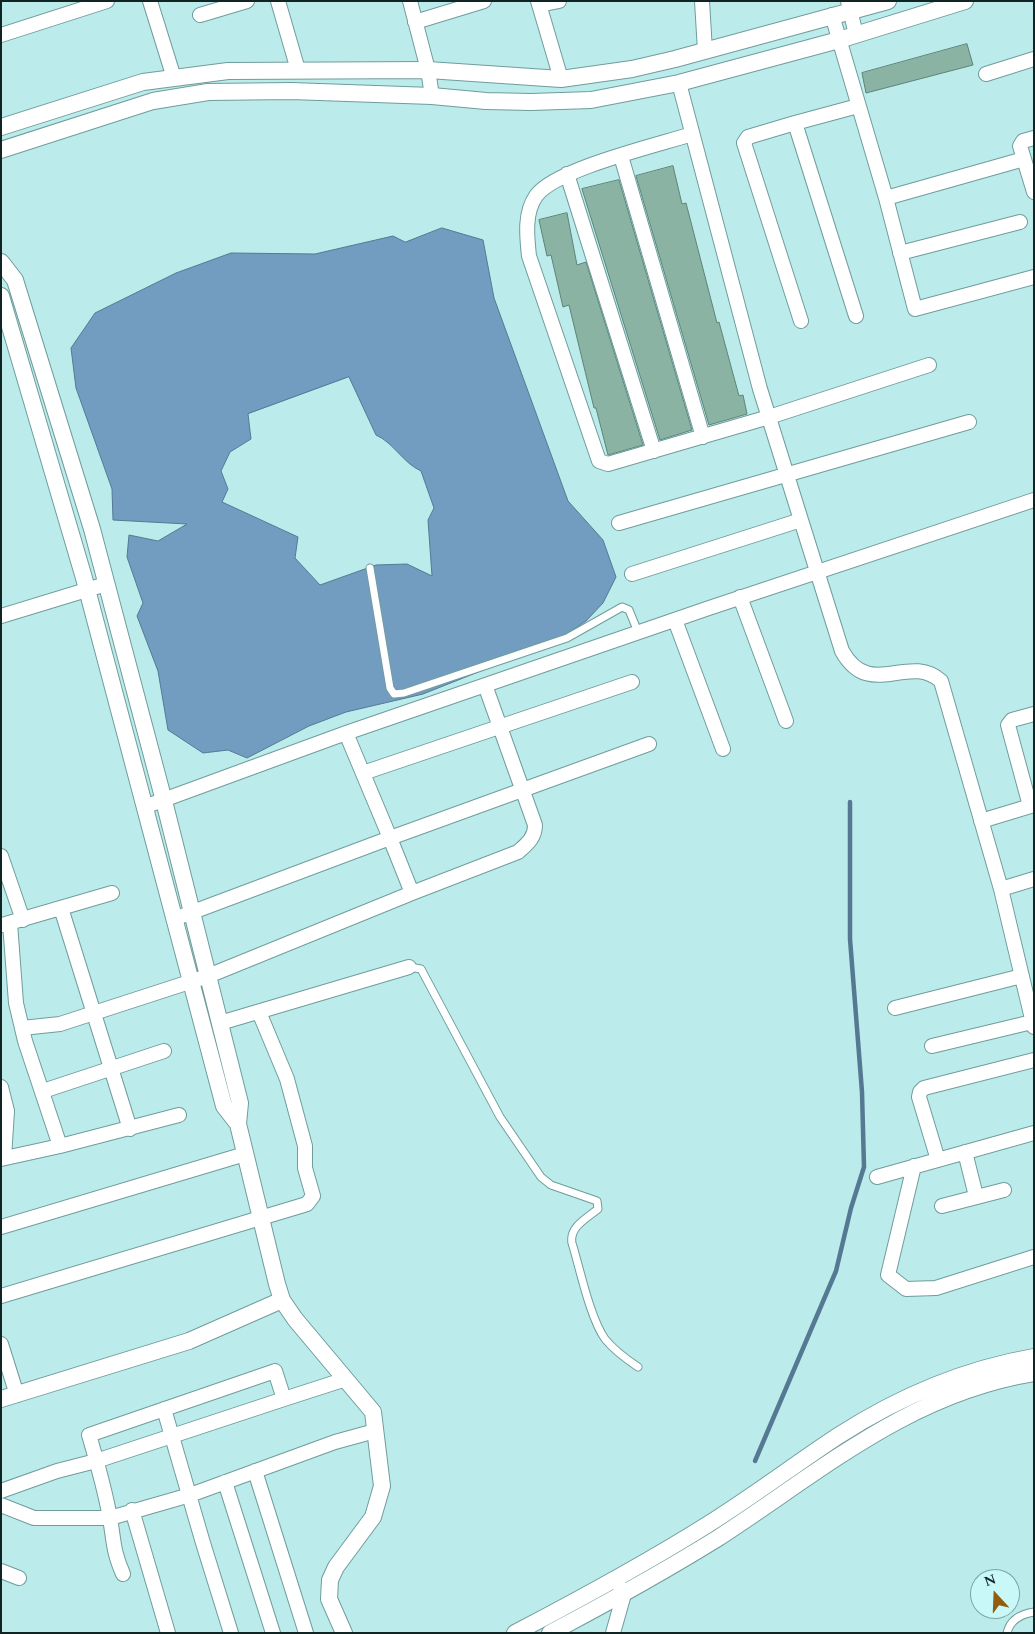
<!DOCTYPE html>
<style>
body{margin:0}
#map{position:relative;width:1035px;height:1634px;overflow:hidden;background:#bbebea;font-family:Spectral,serif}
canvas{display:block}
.frame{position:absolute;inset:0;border:2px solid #112424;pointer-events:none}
.north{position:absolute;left:970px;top:1569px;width:50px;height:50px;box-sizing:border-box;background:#c8f9f8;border:1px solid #7fa4a3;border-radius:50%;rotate:340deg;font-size:14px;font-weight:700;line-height:20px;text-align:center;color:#112424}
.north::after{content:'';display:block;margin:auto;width:18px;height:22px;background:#905e0e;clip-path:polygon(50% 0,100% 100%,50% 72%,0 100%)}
</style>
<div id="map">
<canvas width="1035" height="1634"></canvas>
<div class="frame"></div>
<div class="north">N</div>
</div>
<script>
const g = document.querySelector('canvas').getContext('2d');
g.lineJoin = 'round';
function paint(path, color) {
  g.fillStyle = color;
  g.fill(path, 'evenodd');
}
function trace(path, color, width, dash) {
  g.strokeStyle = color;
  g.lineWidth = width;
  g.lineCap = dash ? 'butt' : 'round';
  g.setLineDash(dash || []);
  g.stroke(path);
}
const water = new Path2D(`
 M 442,228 L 483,240 L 494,298 L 568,501 L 603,540 L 616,577 L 603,603 L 586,621 L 556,641 L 423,694 L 346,712 L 309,726 L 247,758 L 228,750 L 203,753 L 168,730 L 158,671 L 137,616 L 143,603 L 127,557 L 129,535 L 158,541 L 187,524 L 113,520 L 112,489 L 76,388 L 71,348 L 95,313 L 176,273 L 231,253 L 315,254 L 393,236 L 405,242 ZM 349,377 L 376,435 C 394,443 403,463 421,471 L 434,508 L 428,520 L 432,576 L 407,564 L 376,565 L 320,585 L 295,558 L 298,537 L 222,502 L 228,489 L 221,471 L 230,452 L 251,439 L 248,414 Z`);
paint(water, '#729dc1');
trace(water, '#557992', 1);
trace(new Path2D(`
 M 755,1461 L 836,1271 L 851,1208 L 864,1167 L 862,1092 L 850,939 L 850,802`), '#557992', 4.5);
const building = new Path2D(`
 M 967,44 L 973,65 L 866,93 L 862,73 Z
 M 673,166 L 682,204 L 686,203 L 717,323 L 719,322 L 739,396 L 743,395 L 747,414 L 709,425 L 636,176 Z
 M 619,180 L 692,430 L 660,440 L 582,189 Z
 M 567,213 L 577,265 L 586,262 L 643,445 L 608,455 L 596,408 L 594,408 L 569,305 L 563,307 L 551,255 L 547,256 L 539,220 Z`);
paint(building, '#8ab3a4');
trace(building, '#5d8476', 1);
const service = new Path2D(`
 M 370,568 L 390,688 L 394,694 L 404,693 L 567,638 L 622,607 L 629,610 L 638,632
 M 409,967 L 421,969 L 500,1117 L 541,1177 L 551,1185 L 597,1201 L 598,1209 C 587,1218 569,1227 572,1243 C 580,1269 590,1318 605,1339 C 614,1350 626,1359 638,1367
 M 1007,1633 C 1010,1620 1021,1614 1034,1612`);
const minor = new Path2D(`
 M 150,1 L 174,78
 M 278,1 L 298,70
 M 410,1 L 428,70 L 432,96
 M 538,1 L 561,79
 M 702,1 L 705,51
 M 848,1 L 856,35
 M 539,5 L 559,1
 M 200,15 L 247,1
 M 832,15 L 886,198 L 915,309 L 1034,277
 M 415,22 L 484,1
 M 1,35 L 107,1
 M 986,74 L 1034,59
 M 679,83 L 760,389 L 842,651 C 870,701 908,652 941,681 L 1001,889 L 1034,1027
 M 795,123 L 748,137 L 744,143 L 801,321
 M 692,134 C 658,145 555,169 536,196 C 524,213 527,237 529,256 L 599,461 L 608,464 L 769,417 L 929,365
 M 1034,138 L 1023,141 L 1020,146 L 1034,192
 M 621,156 L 703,437
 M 567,174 L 654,451
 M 886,198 L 1024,159
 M 900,253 L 1020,222
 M 856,316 L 795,123 L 858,106
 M 619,523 L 969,422
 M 632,574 L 801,520
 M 740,597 L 786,721
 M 1,616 L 106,584
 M 675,620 L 723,749
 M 346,733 L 390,838 L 649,744
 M 363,773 L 632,682
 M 1030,806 L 1008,725 L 1012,720 L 1034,714
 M 144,807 L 346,733 L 709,608 L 1034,500
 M 981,821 L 1034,805
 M 1,856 L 23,920
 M 1001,889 L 1034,879
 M 412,893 L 518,852 C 527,844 535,838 535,825 L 485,685
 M 61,908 L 130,1129
 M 10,923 L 16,1003 L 25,1041 L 60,1146 L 179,1115
 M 2,925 L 112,893
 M 895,1008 L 1022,976
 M 220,1023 L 409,967
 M 22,1028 L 60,1024 L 208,976 L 412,893 L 390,838 L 174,919
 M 932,1046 L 1032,1022
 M 1,1087 L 7,1111 L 4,1158
 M 43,1091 L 164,1051
 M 965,1152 L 976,1196
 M 1,1159 L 60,1146
 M 938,1160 L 919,1097 L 920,1092 L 924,1088 L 1034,1060
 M 914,1166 L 888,1275 L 906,1289 L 936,1288 L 1034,1257
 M 877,1177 L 1034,1133
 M 942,1206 L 1004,1190
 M 1,1227 L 245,1154
 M 1,1296 L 307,1204 L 313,1196 L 305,1168 L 305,1146 L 287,1079 L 259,1012
 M 1,1344 L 17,1395
 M 284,1399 L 346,1379
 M 164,1409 L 203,1543 L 231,1633
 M 255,1471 L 306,1633
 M 225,1482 L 273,1633
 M 1,1491 L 57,1471 L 96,1461 L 284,1399 L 275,1371 L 89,1435 C 97,1462 105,1490 110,1518 C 114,1542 113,1551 123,1574
 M 1,1505 L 34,1518 L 110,1518 L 190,1495 L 335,1442 L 375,1431
 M 132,1510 L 168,1633
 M 1,1571 L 19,1578
 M 613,1633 L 624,1594 L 620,1587`);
const tertiary = new Path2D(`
 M 1,127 L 143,82 L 228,71 L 428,70 L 561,79 L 632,69 L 675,59 L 888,1
 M 1,150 L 153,101 L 208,92 L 291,91 L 432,96 L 486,101 L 531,102 L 591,100 L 679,83 L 839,40 L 965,1
 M 1,262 L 15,280 L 92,529 L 164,801 L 240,1103 L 238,1124 L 277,1284 L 282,1300 L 295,1319 L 373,1412 L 382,1486 L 373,1517 L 336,1567 L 330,1580 L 329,1599 L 344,1633
 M 1,296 L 84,578 L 224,1106 L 238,1124
 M 1,1399 L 189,1341 L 282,1300
 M 515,1633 C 580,1599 645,1564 707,1525 C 752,1497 794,1465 838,1436 C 897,1398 965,1369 1034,1357
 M 550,1633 C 607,1603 663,1572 718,1538 C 820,1472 909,1393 1034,1373`);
trace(service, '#6f9d9c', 9);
trace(minor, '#6f9d9c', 16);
trace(tertiary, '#6f9d9c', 18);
trace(service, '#fff', 7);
trace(minor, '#fff', 14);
trace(tertiary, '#fff', 16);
</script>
